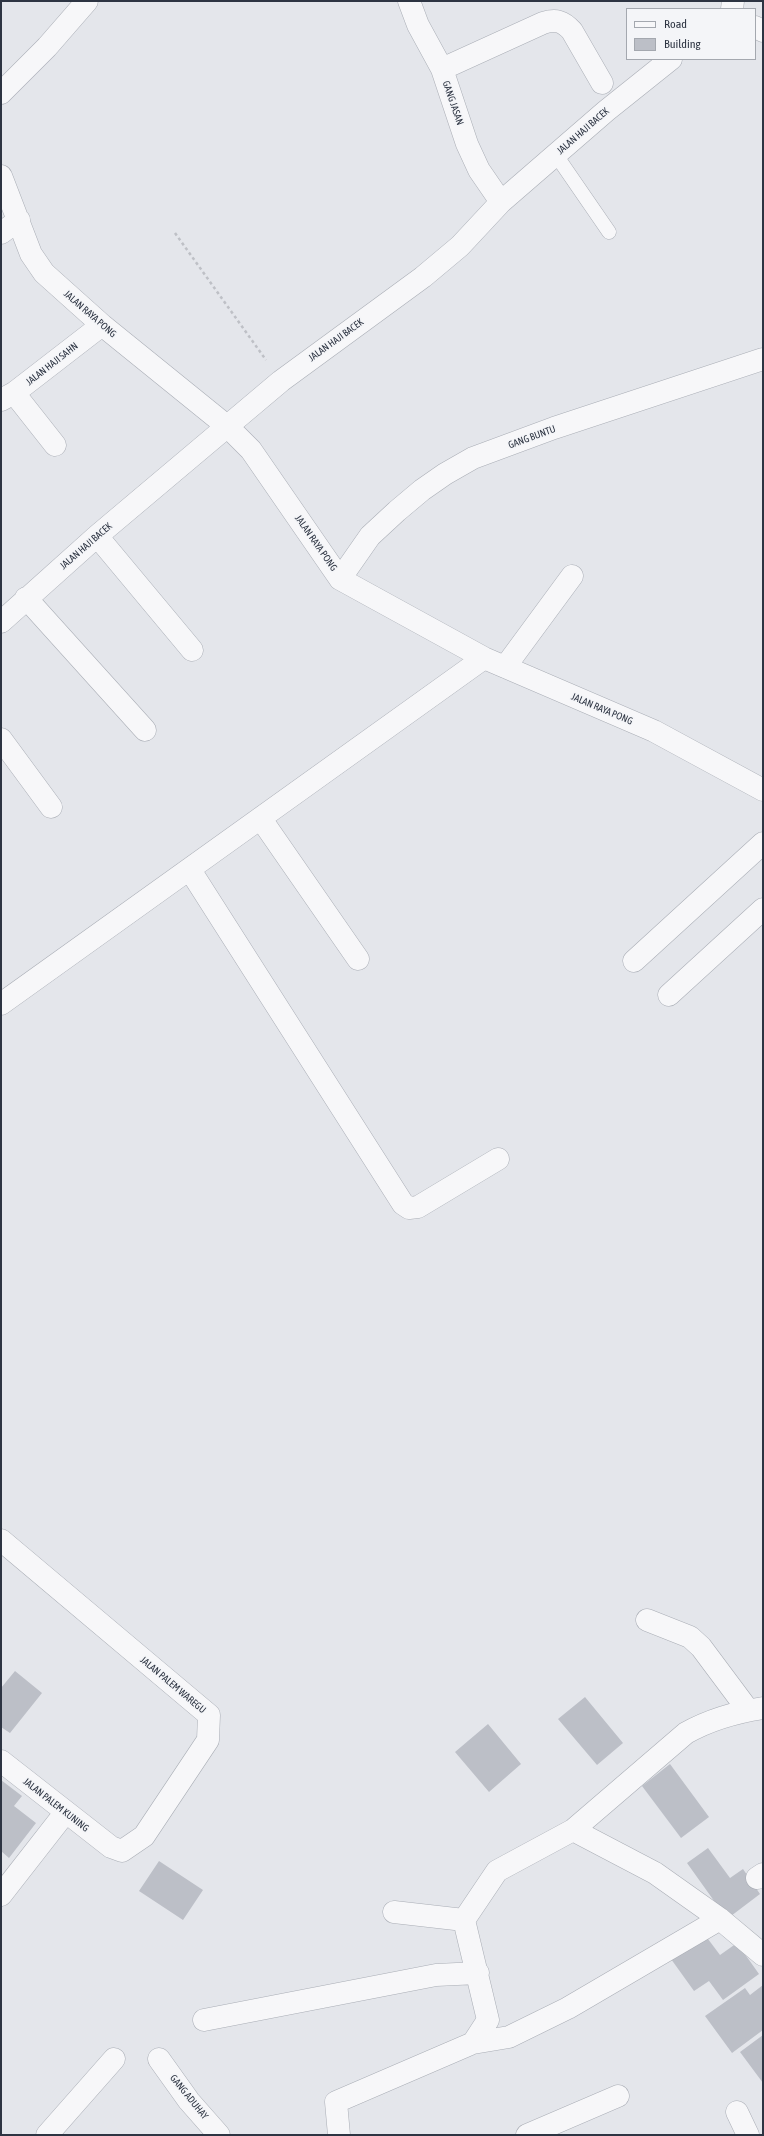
<!DOCTYPE html>
<style>
body{margin:0}
#map{position:relative;width:764px;height:2136px;overflow:hidden;background:#e4e6eb;font-family:"Asap Condensed",sans-serif}
canvas{display:block}
.frame{position:absolute;inset:0;border:2px solid #2d3442;pointer-events:none}
.legend{position:absolute;left:626px;top:8px;width:130px;height:52px;box-sizing:border-box;background:#f4f5f8;border:1px solid #a4a8af;margin:0;padding:5px 7px;list-style:none;font-size:12px;color:#2d3442}
.legend li{display:flex;align-items:center;gap:8px;height:20px}
.legend b{width:20px;border:1px solid #a4a8af}
</style>
<div id="map">
<canvas width="764" height="2136"></canvas>
<div class="frame"></div>
<ul class="legend">
<li><b style="height:5px;background:#f7f7f9"></b>Road</li>
<li><b style="height:11px;background:#bcbfc7"></b>Building</li>
</ul>
</div>
<script>
const g = document.querySelector('canvas').getContext('2d');
g.lineJoin = 'round';
function paint(path, color) {
  g.fillStyle = color;
  g.fill(path, 'evenodd');
}
function trace(path, color, width, dash) {
  g.strokeStyle = color;
  g.lineWidth = width;
  g.lineCap = dash ? 'butt' : 'round';
  g.setLineDash(dash || []);
  g.stroke(path);
}
function drawText(font, color, halo, rows, align = 'center') {
  g.font = font + ' "Asap Condensed",sans-serif';
  g.lineWidth = 3;
  g.setLineDash([]);
  g.textBaseline = 'middle';
  g.strokeStyle = halo;
  g.fillStyle = color;
  for (const [text, x, y, turn = 0] of rows) {
    g.save();
    g.translate(x, y);
    g.rotate((+turn || 0) * Math.PI / 180);
    g.textAlign = isNaN(turn) ? turn : align;
    if (halo) g.strokeText(text, 0, 0);
    g.fillText(text, 0, 0);
    g.restore();
  }
}
paint(new Path2D(`
 M 15,1671 L 42,1693 L 10,1733 L 1,1727 L 1,1688 Z
 M 585,1697 L 623,1743 L 597,1765 L 558,1719 Z
 M 488,1724 L 521,1764 L 489,1792 L 455,1752 Z
 M 670,1764 L 709,1817 L 681,1838 L 642,1786 Z
 M 1,1780 L 22,1796 L 14,1806 L 36,1823 L 9,1858 L 1,1851 Z
 M 708,1848 L 730,1878 L 743,1869 L 760,1894 L 727,1919 L 687,1863 Z
 M 159,1861 L 203,1890 L 183,1920 L 139,1891 Z
 M 705,1935 L 720,1955 L 737,1943 L 759,1974 L 723,2000 L 709,1981 L 694,1991 L 671,1959 Z
 M 763,1985 L 763,2030 L 732,2053 L 705,2016 L 745,1988 L 750,1995 Z
 M 763,2035 L 763,2083 L 740,2052 Z`), '#bcbfc7');
const lane = new Path2D(`
 M 556,155 L 609,232`);
const street = new Path2D(`
 M 409,1 L 418,25 L 442,69 L 467,144 L 479,170 L 501,202
 M 732,9 L 733,1
 M 755,27 L 763,31
 M 442,69 L 543,23 C 556,19 563,21 572,31 L 602,83
 M 1,93 L 47,47 L 87,1
 M 1,176 L 31,254 L 44,273 L 102,325 L 228,427 L 251,450 L 340,579 L 484,658 L 654,731 L 763,790
 M 1,233 L 19,220
 M 14,393 L 55,445
 M 1,400 L 14,393 L 102,325
 M 97,536 L 192,650
 M 340,579 L 370,536 L 397,511 L 422,490 L 445,474 L 473,458 L 554,428 L 763,359
 M 26,598 L 145,730
 M 1,622 L 97,536 L 281,381 L 423,277 L 460,246 L 501,202 L 606,111 L 671,59
 M 505,667 L 572,576
 M 1,739 L 51,807
 M 261,819 L 358,959
 M 190,870 L 403,1204 L 409,1208 L 418,1207 L 498,1159
 M 634,961 L 763,843
 M 669,995 L 763,909
 M 1,1004 L 484,658
 M 1,1540 L 209,1715 L 208,1740 L 144,1836 L 122,1851 L 111,1847 L 1,1761
 M 647,1620 L 690,1637 L 701,1647 L 748,1710
 M 573,1830 L 655,1873 L 720,1919 L 763,1955
 M 757,1878 L 763,1874
 M 1,1895 L 65,1813
 M 394,1912 L 464,1920
 M 204,2020 L 436,1975 L 478,1973
 M 473,2043 L 509,2037 L 568,2008 L 720,1919
 M 159,2059 L 189,2101 L 219,2135
 M 737,2112 L 748,2135
 M 47,2135 L 114,2059
 M 339,2135 L 336,2102 L 473,2043 L 488,2020 L 464,1920 L 497,1871 L 573,1830 L 686,1733 C 709,1720 737,1712 763,1708
 M 527,2135 L 618,2096`);
trace(lane, '#a9adb5', 15);
trace(street, '#a9adb5', 23);
trace(new Path2D(`
 M 175,233 L 266,360`), '#bec0c6', 2.5, [3, 3]);
trace(lane, '#f7f7f9', 14);
trace(street, '#f7f7f9', 22);
drawText('10px', '#2d3442', '#f4f5f8', [
 ["GANG JASAN",453,103,71],
 ["JALAN HAJI BACEK",583,131,-41],
 ["JALAN RAYA PONG",90,314,41],
 ["JALAN HAJI BACEK",336,340,-36],
 ["JALAN HAJI SAHN",52,364,-38],
 ["GANG BUNTU",532,437,-20],
 ["JALAN RAYA PONG",316,543,55],
 ["JALAN HAJI BACEK",86,546,-41],
 ["JALAN RAYA PONG",602,709,23],
 ["JALAN PALEM WAREGU",173,1685,40],
 ["JALAN PALEM KUNING",56,1805,38],
 ["GANG ADUHAY",189,2097,51]
]);
</script>
